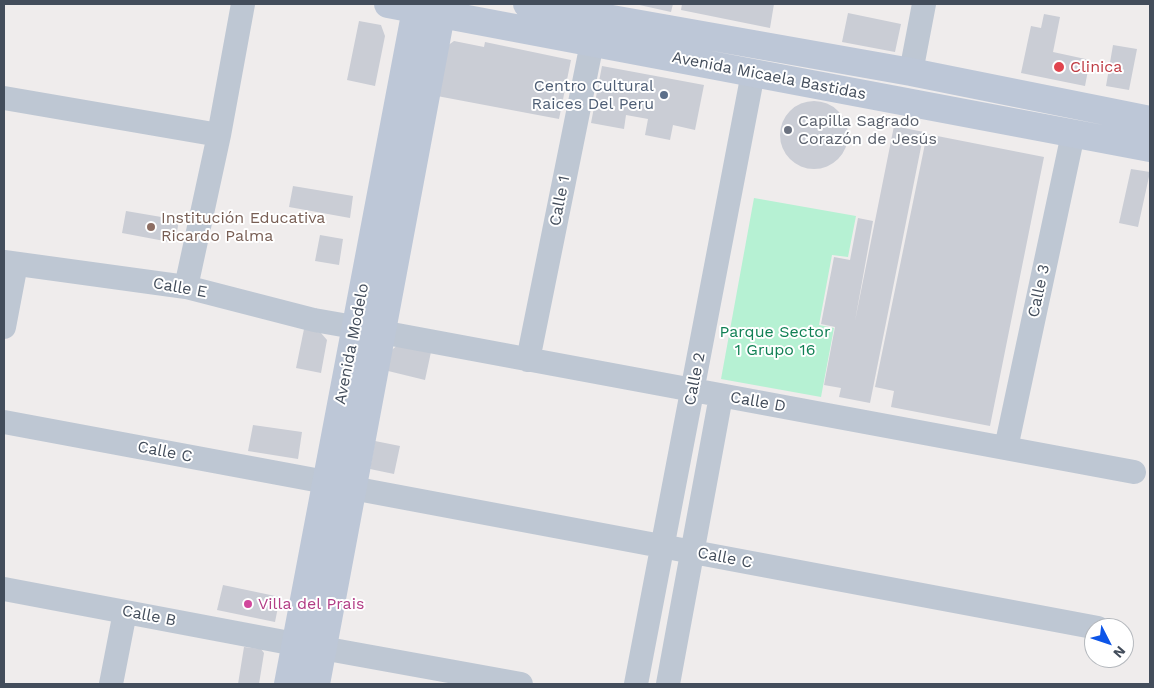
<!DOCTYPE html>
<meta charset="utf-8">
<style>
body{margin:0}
#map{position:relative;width:1154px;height:688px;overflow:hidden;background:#efecec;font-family:"Work Sans",sans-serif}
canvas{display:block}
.frame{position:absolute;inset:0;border:5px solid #434d5b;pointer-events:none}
.north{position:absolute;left:1084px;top:618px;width:50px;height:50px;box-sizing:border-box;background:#fff;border:1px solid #b4b8bd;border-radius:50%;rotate:131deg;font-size:14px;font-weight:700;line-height:20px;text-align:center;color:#434d5b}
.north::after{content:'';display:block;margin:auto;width:18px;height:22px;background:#0d55e8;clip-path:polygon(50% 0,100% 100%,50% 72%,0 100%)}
</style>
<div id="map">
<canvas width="1154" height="688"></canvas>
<div class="frame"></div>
<div class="north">N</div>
</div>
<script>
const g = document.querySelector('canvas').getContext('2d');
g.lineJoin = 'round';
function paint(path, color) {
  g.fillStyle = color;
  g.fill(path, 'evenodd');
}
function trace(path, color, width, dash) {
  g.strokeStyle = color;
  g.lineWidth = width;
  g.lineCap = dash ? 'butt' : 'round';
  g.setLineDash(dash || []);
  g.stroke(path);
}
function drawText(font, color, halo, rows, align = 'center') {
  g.font = font + ' "Work Sans",sans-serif';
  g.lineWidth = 4;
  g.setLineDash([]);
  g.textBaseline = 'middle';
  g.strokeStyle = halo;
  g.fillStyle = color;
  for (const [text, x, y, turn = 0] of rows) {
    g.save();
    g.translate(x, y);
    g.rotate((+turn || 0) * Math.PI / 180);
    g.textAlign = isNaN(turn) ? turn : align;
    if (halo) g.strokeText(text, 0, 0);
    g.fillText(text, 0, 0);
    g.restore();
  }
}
paint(new Path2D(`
 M 754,198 L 856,216 L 848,257 L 832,255 L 819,325 L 834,328 L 821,397 L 721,379 Z`), '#b6f1d3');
paint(new Path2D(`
 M 635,4 L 673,4 L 671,12 Z
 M 682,4 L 774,4 L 770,28 L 681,10 Z
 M 848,13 L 901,24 L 895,52 L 842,42 Z
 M 1044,14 L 1060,17 L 1053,52 L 1090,60 L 1085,86 L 1021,73 L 1031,26 L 1041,28 Z
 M 359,21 L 381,25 L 385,36 L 375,86 L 347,80 Z
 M 454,41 L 484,47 L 485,42 L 571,60 L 559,119 L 437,96 L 447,46 Z
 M 1113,45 L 1137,49 L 1129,90 L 1106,86 Z
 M 602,66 L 704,85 L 695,130 L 673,125 L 670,140 L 645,135 L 648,119 L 626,115 L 624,129 L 591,123 Z
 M780 135a34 34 0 1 1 68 0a34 34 0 1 1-68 0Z
 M 894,126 L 924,132 L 870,403 L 839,397 L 841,388 L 824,385 L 835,327 L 821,324 L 834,257 L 850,260 L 858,218 L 873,221 L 855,321 Z
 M 927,134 L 1044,157 L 990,426 L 891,407 L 894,391 L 875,387 Z
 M 1131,169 L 1150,172 L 1138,227 L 1119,223 Z
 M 293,186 L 353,196 L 350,218 L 289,207 Z
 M 126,211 L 179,220 L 175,243 L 122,233 Z
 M 320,235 L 343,239 L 339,265 L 315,261 Z
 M 304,329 L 321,333 L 327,340 L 321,373 L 296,368 Z
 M 398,345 L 431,352 L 425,380 L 384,370 L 389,352 Z
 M 253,425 L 302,432 L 298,459 L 248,451 Z
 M 375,441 L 400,446 L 394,474 L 370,469 Z
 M 223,585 L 280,597 L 275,622 L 217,610 Z
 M 244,647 L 261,649 L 264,653 L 259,684 L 238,684 Z`), '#cacdd5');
trace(new Path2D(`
 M 911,72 L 924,4
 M 4,98 L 219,135
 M 4,262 L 186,287 L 314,320 L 354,327
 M 186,287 L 219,135 L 243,4
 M 4,327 L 16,264
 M 381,332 L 1134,472
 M 528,360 L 592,43
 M 4,422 L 326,482
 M 1006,448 L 1073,134
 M 352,488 L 1098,628
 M 4,589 L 295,644
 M 322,648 L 521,684
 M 111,684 L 125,612
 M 636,684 L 753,73
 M 668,684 L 721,396`), '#bec7d3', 24);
trace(new Path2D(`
 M 388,4 L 1150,148
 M 527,4 L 911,72 L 1150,120
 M 288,684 L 417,4
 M 316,684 L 443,4`), '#bdc7d7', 28);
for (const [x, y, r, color] of [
 [1059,67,6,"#e0444e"],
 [664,95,5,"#5c6f8a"],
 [788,130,5,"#6b7280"],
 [151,227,5,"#8d6e63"],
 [248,604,5,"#d1479c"]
]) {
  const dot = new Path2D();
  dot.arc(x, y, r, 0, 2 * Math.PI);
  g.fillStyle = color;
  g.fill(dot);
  trace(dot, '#fff', 2);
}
drawText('16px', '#be3a42', '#fff', [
 ["Clinica",1070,67]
], 'left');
drawText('16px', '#434d5b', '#fff', [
 ["Avenida Micaela Bastidas",769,76,11],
 ["Calle 1",560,201,-79],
 ["Calle E",180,288,10],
 ["Calle 3",1039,291,-78],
 ["Avenida Modelo",352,344,-79],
 ["Calle 2",695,379,-79],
 ["Calle D",758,402,10],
 ["Calle C",165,452,11],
 ["Calle C",725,558,11],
 ["Calle B",149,616,11]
]);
drawText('16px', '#4e5e75', '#fff', [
 ["Centro Cultural",654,86],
 ["Raices Del Peru",654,104]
], 'right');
drawText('16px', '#5b616d', '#fff', [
 ["Capilla Sagrado",798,121],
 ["Corazón de Jesús",798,139]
], 'left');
drawText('16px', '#785e54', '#fff', [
 ["Institución Educativa",161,218],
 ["Ricardo Palma",161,236]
], 'left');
drawText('16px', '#108054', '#fff', [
 ["Parque Sector",775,332],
 ["1 Grupo 16",775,350]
]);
drawText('16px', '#b23c85', '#fff', [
 ["Villa del Prais",258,604]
], 'left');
</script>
